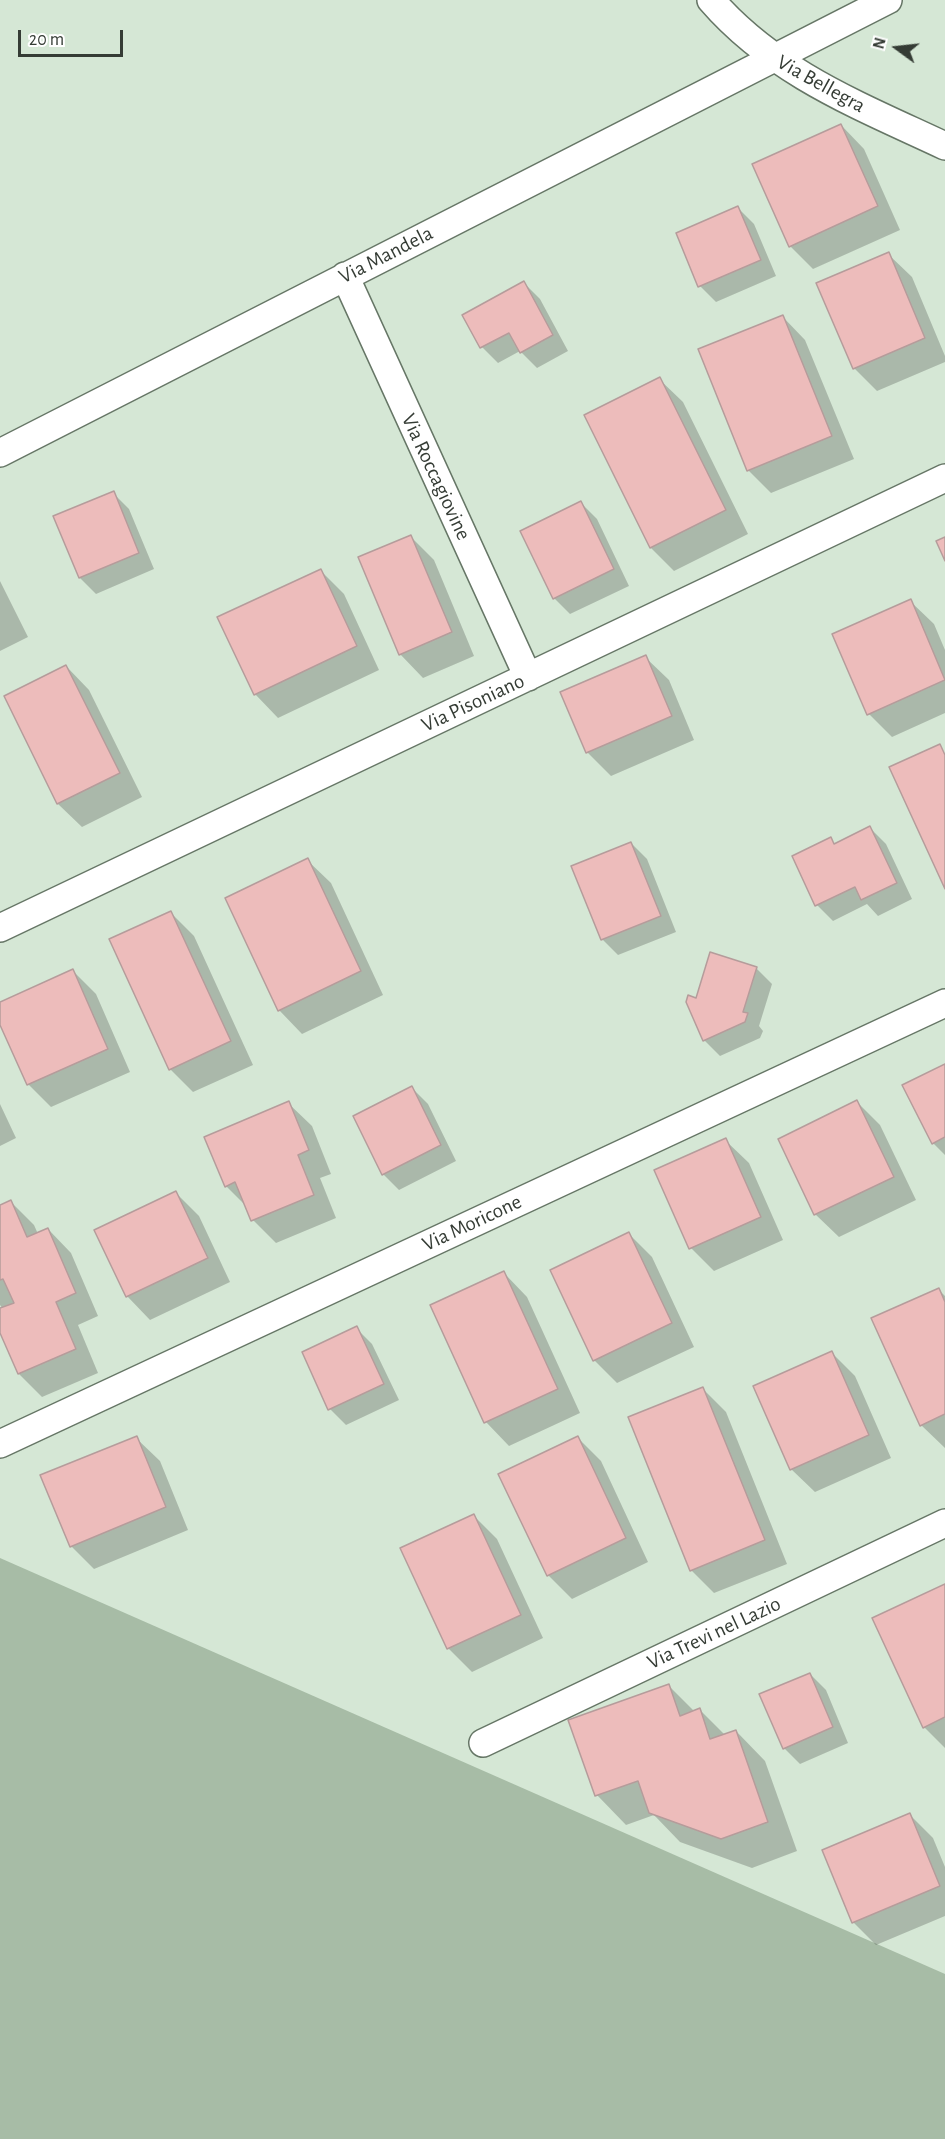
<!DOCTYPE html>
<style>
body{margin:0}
#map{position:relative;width:945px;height:2139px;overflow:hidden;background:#d5e7d5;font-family:"Alegreya Sans",sans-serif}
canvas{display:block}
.north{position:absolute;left:867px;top:18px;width:60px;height:60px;-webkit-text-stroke:4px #fff;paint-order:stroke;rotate:285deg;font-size:16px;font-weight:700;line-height:24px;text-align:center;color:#353c35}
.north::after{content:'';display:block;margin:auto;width:21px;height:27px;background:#353c35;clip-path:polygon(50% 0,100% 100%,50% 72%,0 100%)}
.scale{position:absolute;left:18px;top:30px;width:105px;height:27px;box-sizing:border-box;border:3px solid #353c35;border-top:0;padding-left:8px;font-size:18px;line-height:21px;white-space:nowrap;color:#353c35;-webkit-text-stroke:4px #fff;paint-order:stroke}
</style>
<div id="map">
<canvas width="945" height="2139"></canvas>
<div class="north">N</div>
<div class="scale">20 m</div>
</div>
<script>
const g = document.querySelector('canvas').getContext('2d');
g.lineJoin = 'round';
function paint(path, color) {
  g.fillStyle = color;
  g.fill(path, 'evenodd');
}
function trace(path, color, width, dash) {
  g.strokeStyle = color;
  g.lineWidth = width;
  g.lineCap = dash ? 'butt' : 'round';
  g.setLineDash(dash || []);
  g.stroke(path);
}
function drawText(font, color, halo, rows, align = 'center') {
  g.font = font + ' "Alegreya Sans",sans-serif';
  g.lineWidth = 4.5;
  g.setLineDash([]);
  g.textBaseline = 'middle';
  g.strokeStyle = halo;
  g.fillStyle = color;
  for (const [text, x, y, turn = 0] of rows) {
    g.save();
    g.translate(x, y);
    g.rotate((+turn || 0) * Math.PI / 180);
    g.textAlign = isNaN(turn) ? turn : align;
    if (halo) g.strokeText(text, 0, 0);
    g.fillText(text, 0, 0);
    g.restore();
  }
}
paint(new Path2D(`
 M 0,1558 L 945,1974 L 945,2139 L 0,2139 Z`), '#a7bca6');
paint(new Path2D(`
 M 841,125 L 864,149 L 900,230 L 813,269 L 790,246 Z
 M 738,208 L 754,224 L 776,276 L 716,302 L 700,286 Z
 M 888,254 L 912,277 L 945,356 L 945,362 L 877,391 L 854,368 Z
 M 524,283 L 540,299 L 568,351 L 537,368 L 520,351 L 498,363 L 482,347 Z
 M 782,316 L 805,340 L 854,459 L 771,493 L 748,470 Z
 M 659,379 L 683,402 L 748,534 L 674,571 L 651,548 L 586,416 Z
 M 113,493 L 129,509 L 154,569 L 96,594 L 80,578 L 55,517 Z
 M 581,503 L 597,519 L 629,586 L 570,614 L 554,598 Z
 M 410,536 L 434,560 L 474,656 L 423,678 L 400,654 Z
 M 320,570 L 344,594 L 379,670 L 278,718 L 255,694 Z
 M 0,581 L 28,637 L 0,651 Z
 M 910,601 L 934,624 L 945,650 L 945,713 L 892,737 L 869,714 Z
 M 645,657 L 669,680 L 694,740 L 611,776 L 588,753 L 562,693 Z
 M 66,666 L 89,690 L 142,797 L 82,827 L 58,804 L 6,696 Z
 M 870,828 L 886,844 L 912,899 L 878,916 L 867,904 L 833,921 L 817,905 L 830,839 L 836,845 Z
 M 631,843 L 647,859 L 676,932 L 618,955 L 602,939 Z
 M 307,860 L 331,883 L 383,995 L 302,1034 L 279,1010 Z
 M 170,912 L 194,936 L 253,1065 L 193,1092 L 170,1069 Z
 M 756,968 L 772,984 L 759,1026 L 763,1031 L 760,1038 L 720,1056 L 704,1040 L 697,1000 Z
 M 73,971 L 96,994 L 130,1072 L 51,1107 L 28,1084 L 0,1021 L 0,1004 Z
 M 945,1066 L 945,1155 L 933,1143 Z
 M 412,1088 L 428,1104 L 456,1161 L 399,1190 L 383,1174 Z
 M 857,1102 L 880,1125 L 916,1200 L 839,1237 L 815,1214 Z
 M 288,1103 L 312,1126 L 331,1174 L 320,1178 L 336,1218 L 276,1243 L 253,1220 L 248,1208 L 226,1186 Z
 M 0,1104 L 16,1138 L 0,1146 Z
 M 725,1140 L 749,1163 L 783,1240 L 714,1271 L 691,1248 Z
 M 176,1193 L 199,1216 L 230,1282 L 150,1320 L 127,1296 Z
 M 11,1202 L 34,1225 L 38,1234 L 48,1229 L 71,1253 L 98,1316 L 78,1325 L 98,1373 L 42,1397 L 19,1374 L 0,1329 L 0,1310 L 3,1309 L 0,1305 L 0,1206 Z
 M 629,1234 L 652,1257 L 694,1347 L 617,1383 L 594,1360 Z
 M 504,1273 L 527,1297 L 580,1413 L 509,1446 L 486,1422 L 432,1306 Z
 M 938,1289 L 945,1296 L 945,1448 L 921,1425 Z
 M 356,1328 L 372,1344 L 399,1400 L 346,1425 L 330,1409 Z
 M 832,1353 L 855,1376 L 891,1458 L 815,1492 L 791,1469 Z
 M 702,1388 L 726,1412 L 787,1564 L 714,1593 L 691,1570 Z
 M 136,1438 L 160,1461 L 188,1530 L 94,1569 L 71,1546 Z
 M 578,1438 L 601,1461 L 648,1562 L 572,1599 L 548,1575 Z
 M 474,1516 L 497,1539 L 543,1638 L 472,1672 L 448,1648 Z
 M 945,1585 L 945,1748 L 924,1727 Z
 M 810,1674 L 826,1690 L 848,1743 L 800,1764 L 784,1748 Z
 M 668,1685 L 695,1712 L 700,1710 L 725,1735 L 736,1731 L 765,1761 L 797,1851 L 752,1868 L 680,1842 L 654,1815 L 626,1825 L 597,1795 L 570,1720 Z
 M 910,1815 L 933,1838 L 945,1867 L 945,1916 L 876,1945 L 853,1922 Z`), '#0003');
const building = new Path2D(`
 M 841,124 L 878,206 L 789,247 L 752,164 Z
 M 738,206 L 761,260 L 698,287 L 676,233 Z
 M 889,252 L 925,338 L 853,369 L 816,283 Z
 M 524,281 L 553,335 L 520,353 L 509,333 L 480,348 L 462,315 Z
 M 783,315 L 832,436 L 747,471 L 698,349 Z
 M 660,377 L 726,510 L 650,548 L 584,415 Z
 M 114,491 L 139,553 L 79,578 L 53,516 Z
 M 581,501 L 614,569 L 553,599 L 520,531 Z
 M 411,535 L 452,632 L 399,655 L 358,557 Z
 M 945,537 L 945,561 L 936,541 Z
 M 321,569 L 357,646 L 254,695 L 217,617 Z
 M 911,599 L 945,680 L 867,715 L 832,634 Z
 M 646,655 L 672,716 L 586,753 L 560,692 Z
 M 66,665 L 120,773 L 57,804 L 4,696 Z
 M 940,744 L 945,755 L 945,889 L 889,767 Z
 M 870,826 L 897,883 L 861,900 L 855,887 L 815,906 L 792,856 L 831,837 L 834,844 Z
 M 631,842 L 661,916 L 601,940 L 571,866 Z
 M 308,858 L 361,971 L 278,1011 L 225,898 Z
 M 171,911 L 231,1041 L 169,1070 L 109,939 Z
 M 710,952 L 757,967 L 743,1012 L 748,1013 L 745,1022 L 703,1041 L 686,1002 L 688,995 L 696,998 Z
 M 73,969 L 108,1049 L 27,1085 L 0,1025 L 0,1002 Z
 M 945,1064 L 945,1137 L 932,1144 L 902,1085 Z
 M 412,1086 L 441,1145 L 382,1175 L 353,1116 Z
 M 857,1100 L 894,1177 L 814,1215 L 778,1139 Z
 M 289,1101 L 309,1150 L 298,1155 L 314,1195 L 251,1221 L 235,1182 L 225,1187 L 204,1137 Z
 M 726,1138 L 761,1217 L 689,1249 L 654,1170 Z
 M 176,1191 L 208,1258 L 126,1297 L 94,1230 Z
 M 11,1200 L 27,1237 L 48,1228 L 76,1293 L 56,1302 L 76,1349 L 18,1374 L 0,1333 L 0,1308 L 14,1303 L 3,1279 L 0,1280 L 0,1205 Z
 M 629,1232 L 672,1323 L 593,1361 L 550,1270 Z
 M 504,1271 L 558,1389 L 484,1423 L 430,1305 Z
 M 939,1288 L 945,1302 L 945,1414 L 920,1426 L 871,1318 Z
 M 357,1326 L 384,1384 L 328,1410 L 302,1352 Z
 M 832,1351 L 869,1435 L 790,1470 L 753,1386 Z
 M 703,1387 L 765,1540 L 690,1571 L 628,1417 Z
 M 137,1436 L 166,1507 L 70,1547 L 40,1475 Z
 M 578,1436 L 626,1538 L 547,1576 L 498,1474 Z
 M 474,1514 L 521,1615 L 447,1649 L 400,1548 Z
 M 945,1584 L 945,1717 L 923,1728 L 872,1618 Z
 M 810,1673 L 833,1727 L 783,1749 L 759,1694 Z
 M 669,1684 L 680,1716 L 700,1708 L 710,1739 L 736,1730 L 768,1822 L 721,1839 L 649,1813 L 638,1781 L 595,1796 L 568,1720 Z
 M 910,1813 L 940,1886 L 852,1923 L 822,1850 Z`);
paint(building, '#edbcbb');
trace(building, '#b59c9b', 1.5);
const minor = new Path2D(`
 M 711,0 C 774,73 860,106 945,146
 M 345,276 L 528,677
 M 0,453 L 888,0
 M 0,928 L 945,478
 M 0,1444 L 945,1003
 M 483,1743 L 945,1523`);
trace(minor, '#667666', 30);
trace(minor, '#fff', 27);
drawText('21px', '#353c35', '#fff', [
 ["Via Bellegra",821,84,29],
 ["Via Mandela",386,255,-27],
 ["Via Roccagiovine",436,477,65],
 ["Via Pisoniano",473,703,-25],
 ["Via Moricone",472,1223,-25],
 ["Via Trevi nel Lazio",714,1633,-25]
]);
</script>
